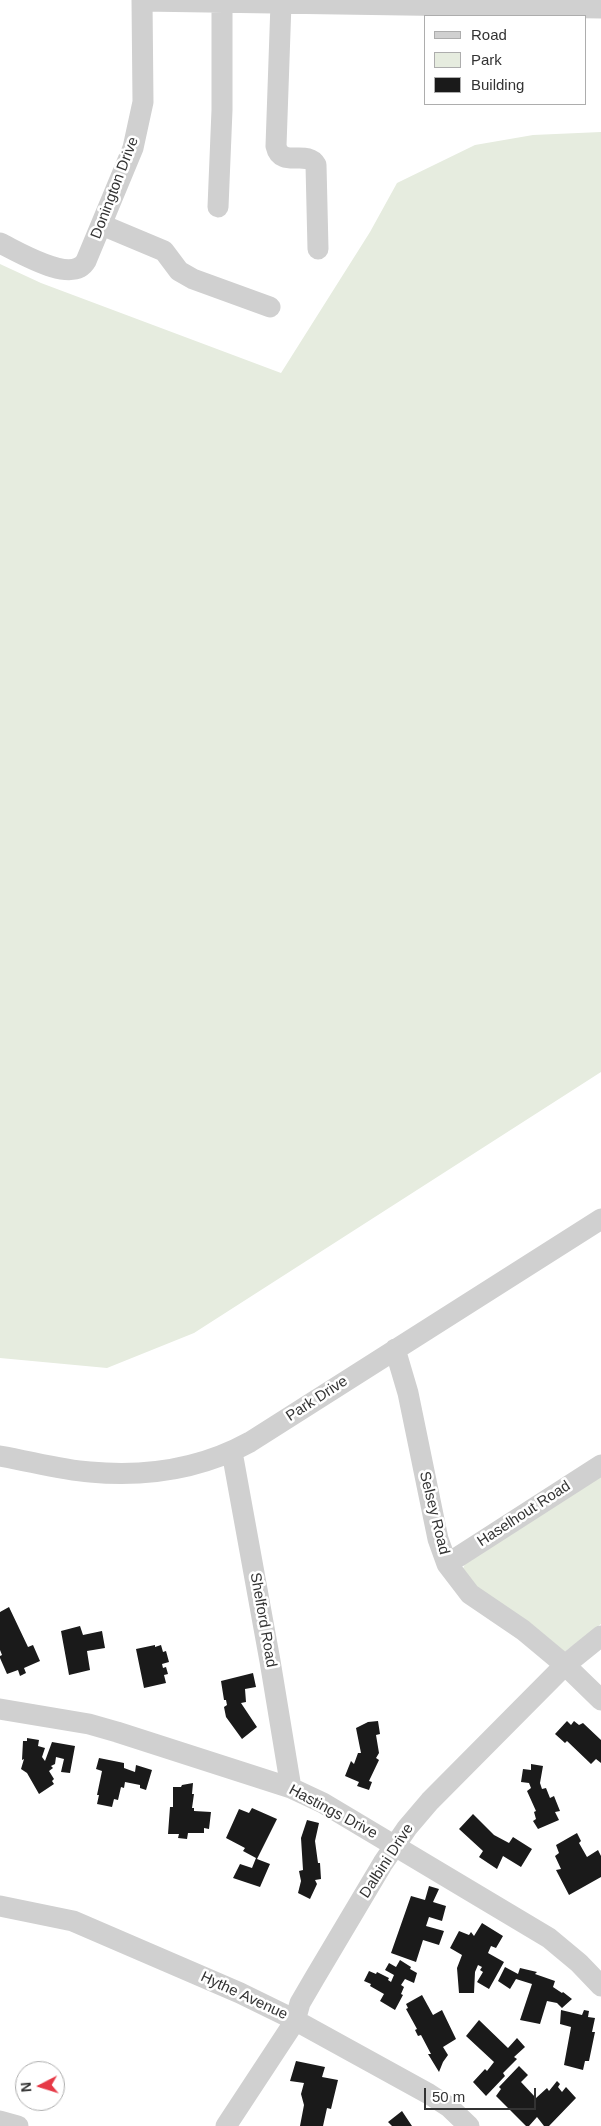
<!DOCTYPE html>
<style>
body{margin:0}
#map{position:relative;width:601px;height:2126px;overflow:hidden;background:#fff;font-family:Helvetica,sans-serif}
canvas{display:block}
.legend{position:absolute;left:424px;top:15px;width:162px;height:90px;box-sizing:border-box;background:#fff;border:1px solid #adadad;margin:0;padding:6px 9px;list-style:none;font-size:15px;color:#333}
.legend li{display:flex;align-items:center;gap:10px;height:25px}
.legend b{width:25px;border:1px solid #adadad}
.north{position:absolute;left:15px;top:2061px;width:50px;height:50px;box-sizing:border-box;background:#fff;border:1px solid #adadad;border-radius:50%;rotate:265deg;font-size:14px;font-weight:700;line-height:20px;text-align:center;color:#333}
.north::after{content:'';display:block;margin:auto;width:18px;height:22px;background:#e63946;clip-path:polygon(50% 0,100% 100%,50% 72%,0 100%)}
.scale{position:absolute;left:424px;top:2088px;width:112px;height:22px;box-sizing:border-box;border:2px solid #333;border-top:0;padding-left:6px;font-size:15px;line-height:18px;white-space:nowrap;color:#333;-webkit-text-stroke:4px #fff;paint-order:stroke}
</style>
<div id="map">
<canvas width="601" height="2126"></canvas>
<ul class="legend">
<li><b style="height:6px;background:#d0d0d0"></b>Road</li>
<li><b style="height:14px;background:#e6ecdf"></b>Park</li>
<li><b style="height:14px;background:#1a1a1a"></b>Building</li>
</ul>
<div class="north">N</div>
<div class="scale">50 m</div>
</div>
<script>
const g = document.querySelector('canvas').getContext('2d');
g.lineJoin = 'round';
function paint(path, color) {
  g.fillStyle = color;
  g.fill(path, 'evenodd');
}
function trace(path, color, width, dash) {
  g.strokeStyle = color;
  g.lineWidth = width;
  g.lineCap = dash ? 'butt' : 'round';
  g.setLineDash(dash || []);
  g.stroke(path);
}
function drawText(font, color, halo, rows, align = 'center') {
  g.font = font + ' Helvetica,sans-serif';
  g.lineWidth = 5;
  g.setLineDash([]);
  g.textBaseline = 'middle';
  g.strokeStyle = halo;
  g.fillStyle = color;
  for (const [text, x, y, turn = 0] of rows) {
    g.save();
    g.translate(x, y);
    g.rotate((+turn || 0) * Math.PI / 180);
    g.textAlign = isNaN(turn) ? turn : align;
    if (halo) g.strokeText(text, 0, 0);
    g.fillText(text, 0, 0);
    g.restore();
  }
}
paint(new Path2D(`
 M 601,132 L 601,1072 L 194,1333 L 107,1368 L 0,1358 L 0,264 L 41,283 L 281,373 L 370,232 L 397,183 L 475,145 L 533,135 Z
 M 601,1473 L 601,1624 L 563,1653 L 483,1603 L 462,1571 L 466,1561 Z`), '#e6ecdf');
paint(new Path2D(`
 M 9,1607 L 28,1647 L 33,1645 L 40,1661 L 24,1668 L 26,1673 L 20,1676 L 18,1670 L 7,1674 L 0,1658 L 0,1656 L 2,1655 L 0,1650 L 0,1612 Z
 M 80,1626 L 83,1635 L 102,1631 L 105,1648 L 87,1651 L 90,1670 L 69,1675 L 61,1631 Z
 M 155,1645 L 155,1647 L 161,1645 L 163,1652 L 166,1651 L 169,1662 L 162,1664 L 163,1668 L 166,1667 L 168,1674 L 164,1675 L 166,1683 L 144,1688 L 136,1649 Z
 M 253,1673 L 256,1687 L 245,1689 L 246,1702 L 241,1703 L 257,1727 L 242,1739 L 226,1717 L 224,1707 L 227,1705 L 226,1700 L 224,1700 L 221,1681 Z
 M 378,1721 L 380,1734 L 376,1735 L 379,1753 L 376,1758 L 379,1760 L 369,1781 L 372,1782 L 369,1790 L 357,1786 L 359,1782 L 345,1776 L 351,1761 L 354,1764 L 358,1753 L 361,1753 L 356,1728 L 368,1722 Z
 M 567,1721 L 571,1725 L 574,1721 L 579,1725 L 583,1723 L 601,1740 L 601,1763 L 596,1759 L 591,1764 L 567,1741 L 565,1743 L 555,1734 Z
 M 27,1738 L 39,1740 L 38,1746 L 45,1748 L 42,1757 L 45,1761 L 52,1742 L 75,1746 L 70,1773 L 61,1772 L 64,1759 L 56,1757 L 55,1764 L 51,1766 L 53,1768 L 49,1771 L 54,1779 L 52,1781 L 54,1784 L 39,1794 L 27,1773 L 21,1769 L 24,1759 L 22,1760 L 23,1741 L 27,1741 Z
 M 99,1758 L 124,1763 L 124,1768 L 135,1772 L 136,1765 L 152,1770 L 146,1790 L 140,1788 L 140,1785 L 125,1782 L 124,1788 L 121,1787 L 118,1800 L 114,1799 L 112,1807 L 97,1804 L 99,1795 L 97,1795 L 102,1771 L 96,1769 Z
 M 531,1764 L 543,1766 L 540,1783 L 542,1789 L 546,1788 L 550,1798 L 554,1796 L 560,1811 L 555,1812 L 559,1820 L 538,1829 L 533,1821 L 536,1819 L 534,1812 L 536,1811 L 527,1791 L 531,1788 L 529,1783 L 521,1782 L 523,1769 L 531,1770 Z
 M 193,1783 L 192,1794 L 194,1794 L 192,1808 L 194,1808 L 194,1811 L 211,1812 L 209,1829 L 204,1828 L 204,1833 L 188,1833 L 187,1839 L 178,1838 L 179,1834 L 168,1834 L 170,1807 L 173,1807 L 173,1787 L 181,1787 L 182,1785 Z
 M 252,1808 L 277,1819 L 257,1859 L 270,1864 L 260,1887 L 233,1878 L 240,1864 L 252,1868 L 256,1858 L 243,1851 L 245,1848 L 226,1838 L 239,1809 L 249,1813 Z
 M 473,1814 L 494,1835 L 509,1843 L 513,1837 L 532,1849 L 521,1867 L 503,1856 L 497,1869 L 479,1857 L 483,1851 L 459,1829 Z
 M 307,1820 L 319,1823 L 315,1841 L 318,1863 L 320,1863 L 321,1879 L 315,1880 L 317,1884 L 310,1899 L 298,1893 L 301,1881 L 299,1871 L 303,1870 L 301,1838 Z
 M 577,1833 L 581,1841 L 579,1843 L 587,1857 L 598,1850 L 601,1856 L 601,1877 L 569,1895 L 556,1870 L 561,1869 L 555,1856 L 559,1853 L 556,1845 Z
 M 429,1886 L 439,1889 L 433,1902 L 446,1906 L 442,1921 L 429,1917 L 426,1926 L 444,1931 L 439,1945 L 423,1940 L 416,1962 L 391,1953 L 411,1896 L 425,1900 Z
 M 482,1923 L 503,1936 L 496,1948 L 491,1946 L 488,1953 L 504,1962 L 489,1989 L 477,1982 L 483,1972 L 480,1970 L 482,1967 L 478,1965 L 475,1972 L 474,1993 L 459,1993 L 457,1968 L 462,1955 L 450,1948 L 459,1931 L 469,1935 L 471,1932 L 474,1936 Z
 M 400,1960 L 411,1967 L 410,1969 L 417,1973 L 414,1983 L 405,1979 L 401,1985 L 404,1987 L 401,1994 L 403,1995 L 395,2010 L 380,2001 L 384,1994 L 370,1986 L 371,1984 L 364,1981 L 369,1971 L 376,1974 L 377,1972 L 389,1978 L 388,1980 L 391,1982 L 394,1975 L 385,1970 L 389,1963 L 396,1967 Z
 M 505,1967 L 518,1974 L 520,1968 L 537,1972 L 535,1974 L 555,1981 L 553,1987 L 562,1993 L 563,1992 L 572,1999 L 562,2008 L 557,2003 L 547,2001 L 540,2024 L 520,2020 L 532,1984 L 516,1979 L 510,1989 L 498,1981 Z
 M 422,1995 L 433,2015 L 442,2010 L 456,2039 L 443,2047 L 448,2055 L 443,2062 L 439,2072 L 428,2054 L 431,2054 L 421,2035 L 418,2036 L 415,2030 L 417,2029 L 406,2009 L 408,2008 L 406,2004 Z
 M 561,2010 L 582,2015 L 584,2010 L 589,2011 L 588,2017 L 595,2018 L 592,2032 L 595,2032 L 589,2061 L 585,2061 L 583,2070 L 564,2065 L 571,2027 L 560,2024 Z
 M 479,2020 L 508,2048 L 517,2038 L 525,2047 L 514,2057 L 517,2059 L 503,2073 L 505,2076 L 486,2096 L 473,2082 L 485,2069 L 487,2071 L 494,2062 L 466,2036 Z
 M 296,2061 L 325,2067 L 322,2077 L 338,2080 L 331,2109 L 327,2108 L 323,2126 L 300,2126 L 304,2105 L 301,2094 L 304,2083 L 290,2081 Z
 M 519,2066 L 528,2075 L 521,2082 L 536,2098 L 547,2088 L 549,2091 L 557,2081 L 560,2084 L 558,2087 L 562,2092 L 566,2087 L 576,2098 L 549,2126 L 544,2126 L 537,2117 L 529,2126 L 526,2126 L 496,2096 L 501,2089 L 499,2087 Z
 M 402,2111 L 412,2126 L 392,2126 L 388,2122 Z`), '#1a1a1a');
trace(new Path2D(`
 M 142,1 L 601,8
 M 281,3 L 276,146 C 281,169 307,149 316,165 L 318,249
 M 218,207 L 222,110 L 222,2
 M 102,225 L 164,251 L 179,271 L 193,279 L 270,307
 M 0,243 C 19,252 72,285 86,261 L 133,148 L 143,102 L 142,0
 M 395,1349 L 408,1393 L 438,1539 L 447,1564 L 470,1594 L 523,1630 L 565,1665 L 601,1700
 M 232,1452 L 270,1661 L 291,1788
 M 0,1456 C 30,1461 60,1470 90,1472 C 145,1477 201,1469 250,1442 L 601,1219
 M 447,1564 L 601,1465
 M 0,1709 L 89,1724 L 117,1732 L 291,1788 L 323,1803 L 549,1938 L 579,1963 L 601,1986
 M 0,1906 L 73,1921 L 240,1993 L 291,2018 L 429,2094 L 449,2107 L 469,2126
 M 0,2121 L 18,2126
 M 226,2126 L 295,2021 L 300,2003 L 314,1979 L 383,1863 L 407,1828 L 430,1801 L 565,1665 L 601,1636`), '#d0d0d0', 21);
drawText('15px', '#333', '#fff', [
 ["Donington Drive",115,188,-69],
 ["Park Drive",317,1399,-33],
 ["Selsey Road",434,1513,76],
 ["Haselhout Road",524,1514,-33],
 ["Shelford Road",263,1620,80],
 ["Hastings Drive",333,1812,28],
 ["Dalbini Drive",387,1861,-57],
 ["Hythe Avenue",244,1996,25]
]);
</script>
